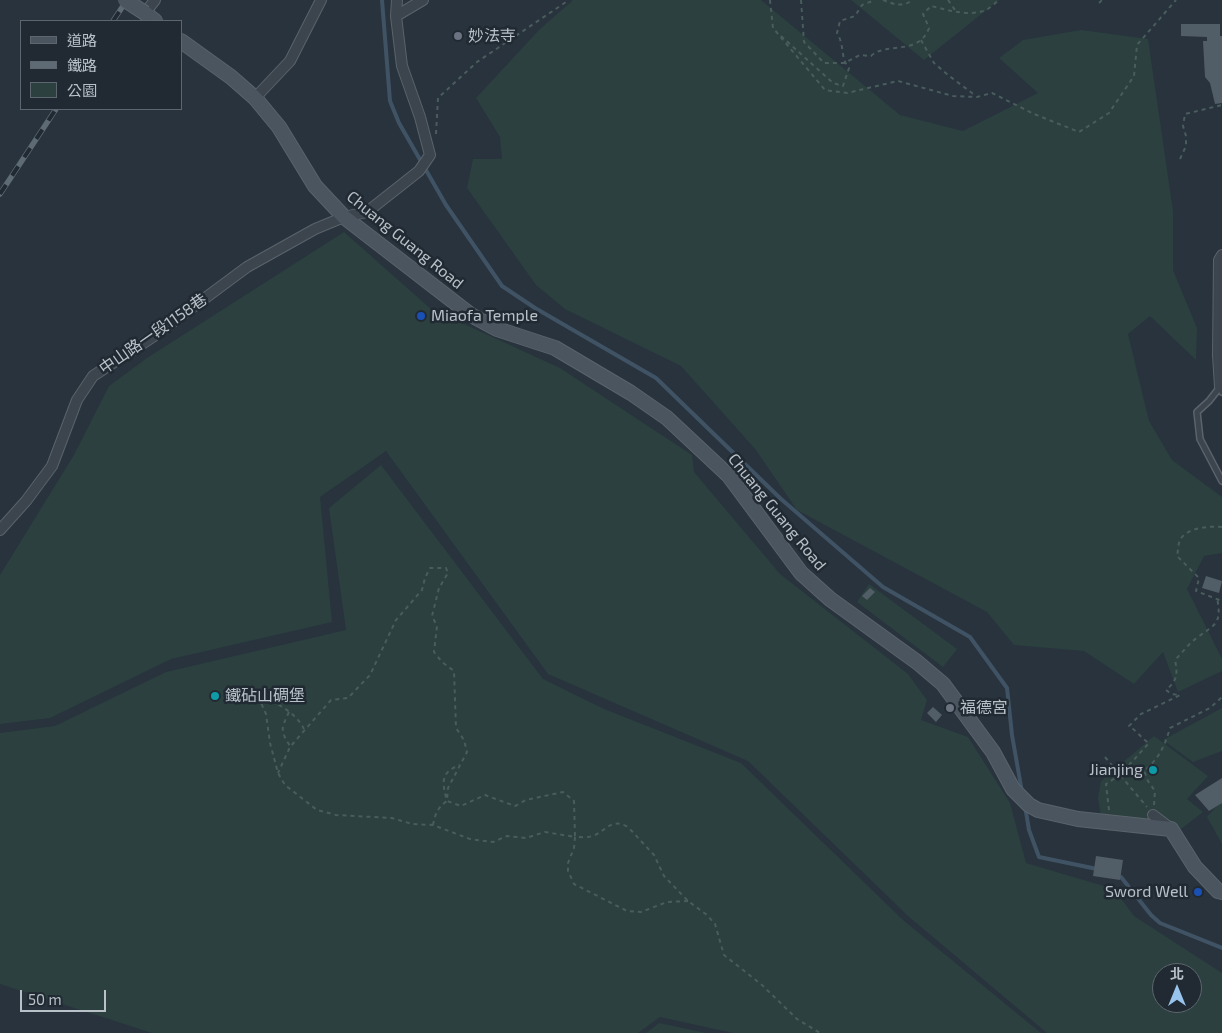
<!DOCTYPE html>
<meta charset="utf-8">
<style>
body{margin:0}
#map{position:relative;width:1222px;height:1033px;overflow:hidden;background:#28333d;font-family:"Exo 2","Noto Sans TC",sans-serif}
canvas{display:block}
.legend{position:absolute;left:20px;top:20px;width:162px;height:90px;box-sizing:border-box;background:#212a32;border:1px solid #5d666e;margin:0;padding:6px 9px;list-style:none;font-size:15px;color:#b8c0c8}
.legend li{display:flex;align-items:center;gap:10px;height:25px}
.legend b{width:25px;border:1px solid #5d666e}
.north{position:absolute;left:1152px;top:963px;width:50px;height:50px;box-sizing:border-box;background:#212a32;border:1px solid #5d666e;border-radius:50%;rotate:0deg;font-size:14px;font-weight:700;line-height:20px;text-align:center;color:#b8c0c8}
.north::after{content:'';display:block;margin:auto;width:18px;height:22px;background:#98c3ed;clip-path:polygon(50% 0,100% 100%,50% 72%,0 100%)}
.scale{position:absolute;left:20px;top:990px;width:86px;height:22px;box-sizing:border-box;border:2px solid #b8c0c8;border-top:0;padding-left:6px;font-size:15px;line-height:18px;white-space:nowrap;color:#b8c0c8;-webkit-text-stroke:4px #212a32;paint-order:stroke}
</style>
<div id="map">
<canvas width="1222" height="1033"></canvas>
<ul class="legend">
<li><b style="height:6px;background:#4a5560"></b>道路</li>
<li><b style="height:6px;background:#5e6a74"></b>鐵路</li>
<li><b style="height:14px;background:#2b403f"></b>公園</li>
</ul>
<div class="north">北</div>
<div class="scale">50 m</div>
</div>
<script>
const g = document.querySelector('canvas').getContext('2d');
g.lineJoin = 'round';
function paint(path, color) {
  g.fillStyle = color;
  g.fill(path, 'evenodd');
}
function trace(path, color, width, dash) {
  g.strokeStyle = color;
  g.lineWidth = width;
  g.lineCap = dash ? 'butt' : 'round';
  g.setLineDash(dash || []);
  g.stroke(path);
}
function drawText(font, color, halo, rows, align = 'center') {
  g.font = font + ' "Exo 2","Noto Sans TC",sans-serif';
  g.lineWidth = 5;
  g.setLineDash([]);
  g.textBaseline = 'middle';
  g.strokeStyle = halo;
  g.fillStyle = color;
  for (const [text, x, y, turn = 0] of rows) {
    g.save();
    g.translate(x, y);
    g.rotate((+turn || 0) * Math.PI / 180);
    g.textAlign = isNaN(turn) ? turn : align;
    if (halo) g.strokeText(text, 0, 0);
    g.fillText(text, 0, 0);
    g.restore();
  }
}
paint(new Path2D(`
 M 573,0 L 761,0 L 900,115 L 963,131 L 1038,93 L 999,58 L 1023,40 L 1081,30 L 1148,39 L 1173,211 L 1173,270 L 1197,328 L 1196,360 L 1150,316 L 1128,334 L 1149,421 L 1172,460 L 1222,497 L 1222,553 L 1204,556 L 1187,589 L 1222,659 L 1222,671 L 1178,692 L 1163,652 L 1134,684 L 1084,651 L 1014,645 L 987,612 L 797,510 L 756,450 L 681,366 L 565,309 L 536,285 L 467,188 L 473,159 L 502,159 L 500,137 L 476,98 L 539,30 Z
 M 851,0 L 999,0 L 924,60 Z
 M 344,232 L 440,317 L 462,323 L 560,368 L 692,455 L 694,472 L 780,574 L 908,674 L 927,700 L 921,720 L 968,737 L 1010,803 L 1026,863 L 1114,889 L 1134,916 L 1222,973 L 1222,1033 L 1047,1033 L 908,916 L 748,761 L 548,674 L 386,451 L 320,497 L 332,622 L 171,659 L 50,718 L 0,724 L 0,575 L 74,455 L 109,386 L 147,358 ZM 1162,973 L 1192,973 L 1192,1003 L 1162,1003 Z
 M 381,465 L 543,679 L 604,709 L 741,763 L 903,920 L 1041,1033 L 733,1033 L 660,1017 L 638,1033 L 152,1033 L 0,984 L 0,733 L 55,726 L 166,672 L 346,630 L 329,508 Z
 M 869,584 L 957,649 L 943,667 L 857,602 Z
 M 1222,708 L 1222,751 L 1193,762 L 1163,740 Z
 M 1154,736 L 1208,776 L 1187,799 L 1203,812 L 1181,829 L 1101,817 L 1098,798 L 1101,781 Z
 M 1222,800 L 1222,844 L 1207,817 Z
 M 659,1023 L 706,1033 L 646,1033 Z`), '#2b403f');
trace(new Path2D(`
 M 382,0 L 390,101 L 399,123 L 446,205 L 502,286 L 535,308 L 656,378 L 781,499 L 883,587 L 970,637 L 1007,688 L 1012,735 L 1022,792
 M 1025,806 L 1029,830 L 1039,857 L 1097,869
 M 1116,875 L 1121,877 L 1151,915 L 1160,923 L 1222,948`), '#405364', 4);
paint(new Path2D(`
 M 1181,24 L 1220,24 L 1220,36 L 1222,36 L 1222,103 L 1215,104 L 1210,83 L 1205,77 L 1203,41 L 1207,41 L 1207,37 L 1181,36 Z
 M 1206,576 L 1222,581 L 1219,593 L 1202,588 Z
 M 870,588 L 875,592 L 867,600 L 862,596 Z
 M 933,707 L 942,715 L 936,722 L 927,713 Z
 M 1222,778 L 1222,803 L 1209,811 L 1195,795 Z
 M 1096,856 L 1123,860 L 1120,880 L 1093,876 Z`), '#525e67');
const lane = new Path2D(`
 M 1222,392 L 1220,387 L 1209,401 L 1197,412 L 1200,439 L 1222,481`);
const street = new Path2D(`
 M 145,13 L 155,0
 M 396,16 L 423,0
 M 255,98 L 290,61 L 321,0
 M 1220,387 L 1218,355 L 1219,260 L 1222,255
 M 0,530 L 26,501 L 52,466 L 77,400 L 93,376 L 154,336 L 247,267 L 315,229 L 344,217 L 367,212 L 419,171 L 430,155 L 420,117 L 402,66 L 396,16 L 397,0
 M 1153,815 L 1170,828`);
const secondary = new Path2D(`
 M 145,13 L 155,21
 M 181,41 L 231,77 L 255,98 L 279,127 L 315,186 L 344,217 L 471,315 L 497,329 L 555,348 L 631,393 L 667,418 L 729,476 L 801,573 L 830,599 L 917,662 L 943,684 L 993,752 L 1013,789 L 1029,805 L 1038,810 L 1078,819 L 1171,829 L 1195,867 L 1218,891 L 1222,892`);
trace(lane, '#5a636b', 8);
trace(street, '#5a636b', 12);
trace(secondary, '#5a636b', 16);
trace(new Path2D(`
 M 770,0 L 773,28 L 825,90 L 847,93 L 898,81 L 953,96 L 977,97 L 992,93 L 1034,114 L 1079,132 L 1109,113 L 1134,76 L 1137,45 L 1176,0
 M 801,0 L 804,42 L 824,63 L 844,63 L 860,55 L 871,56 C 885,42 919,56 929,28 L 923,14 L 931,6 C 948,10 969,17 986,10 C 990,8 995,3 999,0
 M 883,0 C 893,4 903,8 912,0
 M 948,0 L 955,10
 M 1099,3 L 1102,0
 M 781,36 L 833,83 L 843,86 L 849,68 C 840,58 845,46 837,33 L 840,21 L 855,16 L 862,5 L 875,0
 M 921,40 L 934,63 L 948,75 L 976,96
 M 436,134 L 438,98 L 477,62 L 569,0
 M 1180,159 L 1186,146 L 1186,136 L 1183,126 L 1185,114 L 1222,105
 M 1222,527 C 1210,526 1187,527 1180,540 C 1178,544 1178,552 1177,556 L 1199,578 L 1196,591 L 1222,601
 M 257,694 C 274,702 295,711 304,729
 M 229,696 L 248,691 L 257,694 L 266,714 L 270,743 L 278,773 L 285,785 L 317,810 L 336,815 L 392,818 L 412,824 L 433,825 L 470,839 L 493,842 L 507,836 L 526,838 L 545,832 L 575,837 L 574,801 L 563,792 L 526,800 L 515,806 L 485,795 L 461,806 L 447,801 L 448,788 L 467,752 L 464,740 L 456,728 L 454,671 L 442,662 L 434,652 L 437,626 L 432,616 L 439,588 L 448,573 L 446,568 L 430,568 L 425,578 L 422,590 L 396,620 L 370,675 L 348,698 L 331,700 L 290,747 L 278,773
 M 289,712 C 281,729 280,730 290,746
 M 1105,757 L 1147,807
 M 1154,805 L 1155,791 L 1148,781 L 1144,771 C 1159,759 1165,745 1170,728 L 1210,708 L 1222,697
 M 1109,810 L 1106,784 L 1120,775 L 1149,743 C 1141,738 1137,731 1129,726 L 1141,714 L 1180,695 L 1171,694 L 1166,690 C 1177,681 1178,674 1175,660 C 1183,652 1189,643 1198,637 C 1216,624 1222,623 1217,598
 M 433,825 C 435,814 438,807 447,801 C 442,783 440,772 460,765
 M 688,901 L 667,902 L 641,912 L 627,911 L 574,884 L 568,871 L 568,863 L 574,848 L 575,837 C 580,837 587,838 592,836 C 606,832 610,817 628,827 L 654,855 L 664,876 L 688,901 L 707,915 L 715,924 L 724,955 L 762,985 L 797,1019 L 820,1033`), '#4a5c5c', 2, [4, 4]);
trace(lane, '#3c454d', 5);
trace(street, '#3c454d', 10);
trace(secondary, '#4a5560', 14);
const rail = new Path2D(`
 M 113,21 L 127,0
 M 0,194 L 56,109`);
trace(rail, '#5e6a74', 5.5);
trace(rail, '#212a32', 4, [11]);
const secondaryBridge = new Path2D(`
 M 125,0 L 145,13`);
trace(secondaryBridge, '#5a636b', 16, []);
trace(secondaryBridge, '#4a5560', 14);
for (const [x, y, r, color] of [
 [458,36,5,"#6b7280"],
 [421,316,5,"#1a4fb4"],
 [215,696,5,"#0f9aa8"],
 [950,708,5,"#6b7280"],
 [1153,770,5,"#0f9aa8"],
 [1198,892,5,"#1a4fb4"]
]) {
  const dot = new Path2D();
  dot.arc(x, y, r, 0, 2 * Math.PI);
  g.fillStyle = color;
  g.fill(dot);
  trace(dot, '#212a32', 2);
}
drawText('16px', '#b8c0c8', '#212a32', [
 ["妙法寺",468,36],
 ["Miaofa Temple",431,316],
 ["鐵砧山碉堡",225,696],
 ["福德宮",960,708],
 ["Jianjing",1143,770,"right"],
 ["Sword Well",1188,892,"right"]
], 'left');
drawText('16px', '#b8c0c8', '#212a32', [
 ["Chuang Guang Road",405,240,39],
 ["中山路一段1158巷",153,334,-35],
 ["Chuang Guang Road",777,512,51]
]);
</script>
